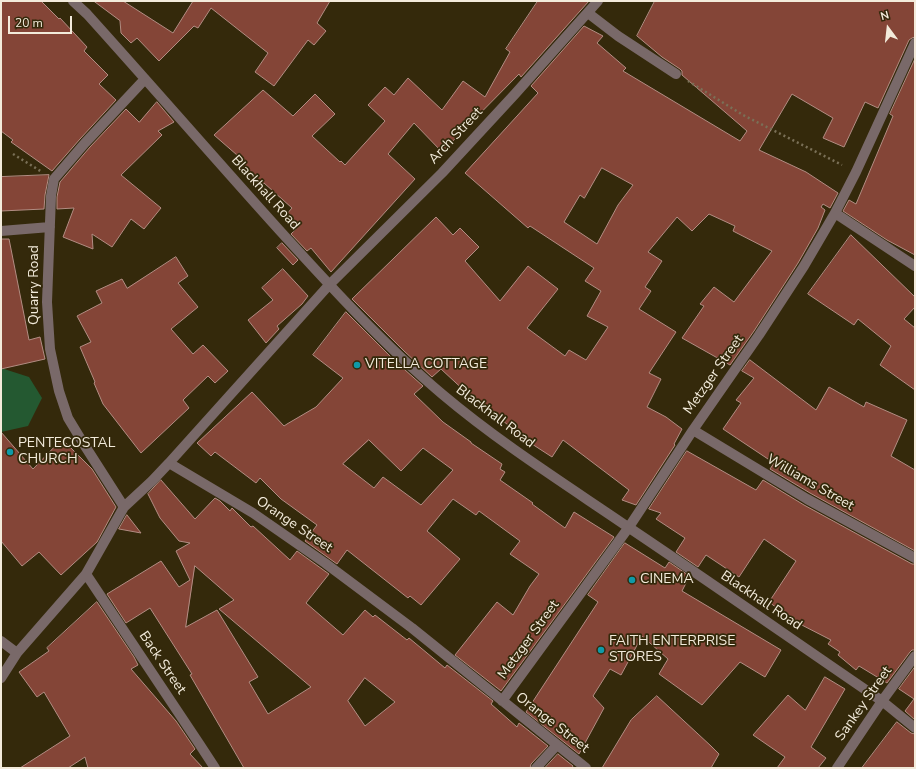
<!DOCTYPE html>
<style>
body{margin:0}
#map{position:relative;width:916px;height:769px;overflow:hidden;background:#34290b;font-family:"Nunito Sans",sans-serif}
canvas{display:block}
.frame{position:absolute;inset:0;border:2px solid #f3ebdb;pointer-events:none}
.north{position:absolute;left:868px;top:8px;width:40px;height:40px;-webkit-text-stroke:3px #34290b;paint-order:stroke;rotate:345deg;font-size:11px;font-weight:700;line-height:16px;text-align:center;color:#f3ebdb}
.north::after{content:'';display:block;margin:auto;width:14px;height:18px;background:#f3ebdb;clip-path:polygon(50% 0,100% 100%,50% 72%,0 100%)}
.scale{position:absolute;left:8px;top:16px;width:64px;height:18px;box-sizing:border-box;border:2px solid #f3ebdb;border-top:0;padding-left:5px;font-size:12px;line-height:14px;white-space:nowrap;color:#f3ebdb;-webkit-text-stroke:3px #34290b;paint-order:stroke}
</style>
<div id="map">
<canvas width="916" height="769"></canvas>
<div class="frame"></div>
<div class="north">N</div>
<div class="scale">20 m</div>
</div>
<script>
const g = document.querySelector('canvas').getContext('2d');
g.lineJoin = 'round';
function paint(path, color) {
  g.fillStyle = color;
  g.fill(path, 'evenodd');
}
function trace(path, color, width, dash) {
  g.strokeStyle = color;
  g.lineWidth = width;
  g.lineCap = dash ? 'butt' : 'round';
  g.setLineDash(dash || []);
  g.stroke(path);
}
function drawText(font, color, halo, rows, align = 'center') {
  g.font = font + ' "Nunito Sans",sans-serif';
  g.lineWidth = 3.5;
  g.setLineDash([]);
  g.textBaseline = 'middle';
  g.strokeStyle = halo;
  g.fillStyle = color;
  for (const [text, x, y, turn = 0] of rows) {
    g.save();
    g.translate(x, y);
    g.rotate((+turn || 0) * Math.PI / 180);
    g.textAlign = isNaN(turn) ? turn : align;
    if (halo) g.strokeText(text, 0, 0);
    g.fillText(text, 0, 0);
    g.restore();
  }
}
paint(new Path2D(`
 M 1,368 L 29,377 L 42,398 L 28,426 L 1,432 Z`), '#245931');
const building = new Path2D(`
 M 1,1 L 41,1 L 59,19 L 60,18 L 87,47 L 84,51 L 108,75 L 99,84 L 116,100 L 80,139 L 52,171 L 11,142 L 13,140 L 1,131 Z
 M 94,1 L 123,1 L 173,33 L 193,1 L 330,1 L 317,23 L 326,31 L 314,45 L 308,40 L 274,86 L 255,72 L 268,53 L 211,8 L 198,28 L 194,26 L 159,61 L 137,38 L 131,43 L 121,33 L 120,21 Z
 M 538,1 L 589,1 L 521,77 L 519,74 L 442,152 L 414,123 L 388,154 L 415,179 L 331,272 L 311,248 L 307,251 L 291,234 L 296,229 L 285,216 L 292,208 L 264,183 L 262,185 L 242,165 L 245,162 L 214,135 L 263,90 L 293,116 L 315,94 L 335,114 L 312,136 L 340,162 L 341,161 L 345,165 L 385,121 L 368,105 L 385,87 L 394,95 L 408,78 L 442,110 L 463,81 L 485,97 L 510,52 L 506,49 Z
 M 655,1 L 915,1 L 915,37 L 912,38 L 909,40 L 878,108 L 865,102 L 844,147 L 823,138 L 833,118 L 792,94 L 759,150 L 806,172 L 838,193 L 830,208 L 823,204 L 821,207 L 825,210 L 818,228 L 798,263 L 754,331 L 730,365 L 682,338 L 704,306 L 700,304 L 714,287 L 734,302 L 772,251 L 733,231 L 735,226 L 709,214 L 692,231 L 677,217 L 648,252 L 662,261 L 645,287 L 651,291 L 639,309 L 676,332 L 649,373 L 661,379 L 647,407 L 666,417 L 682,429 L 674,444 L 675,445 L 636,505 L 622,500 L 629,490 L 563,440 L 552,457 L 515,433 L 516,431 L 469,395 L 441,369 L 432,377 L 404,351 L 352,299 L 436,217 L 453,235 L 460,228 L 479,247 L 465,261 L 500,301 L 528,266 L 558,289 L 527,328 L 565,356 L 569,350 L 586,360 L 608,327 L 587,316 L 601,291 L 585,281 L 594,268 L 530,226 L 528,228 L 465,173 L 538,93 L 531,86 L 584,26 L 603,36 L 597,43 L 626,68 L 623,71 L 740,141 L 747,131 L 682,75 L 682,71 L 680,69 L 662,57 L 637,36 ZM 602,168 L 633,185 L 618,205 L 597,244 L 564,222 L 580,195 L 584,198 Z
 M 915,59 L 915,255 L 887,240 L 843,211 L 849,200 L 856,204 L 893,116 L 890,114 Z
 M 157,102 L 174,122 L 158,131 L 162,135 L 121,175 L 161,208 L 144,229 L 131,219 L 112,247 L 92,234 L 93,249 L 63,237 L 74,208 L 57,209 L 57,197 L 60,182 L 90,147 L 126,109 L 139,122 Z
 M 49,175 L 45,195 L 44,209 L 1,211 L 1,177 Z
 M 851,235 L 915,297 L 915,307 L 904,319 L 915,328 L 915,390 L 880,365 L 891,346 L 858,319 L 854,325 L 808,294 Z
 M 1,239 L 9,239 L 29,340 L 40,337 L 45,359 L 1,369 Z
 M 282,243 L 298,260 L 293,265 L 277,248 Z
 M 176,257 L 188,276 L 178,283 L 198,307 L 171,329 L 193,354 L 203,345 L 228,371 L 215,383 L 208,376 L 183,400 L 189,408 L 141,453 L 103,404 L 94,383 L 95,382 L 80,347 L 91,342 L 77,316 L 102,303 L 96,291 L 122,279 L 127,288 Z
 M 283,269 L 308,296 L 302,304 L 277,326 L 279,329 L 266,343 L 248,320 L 273,300 L 262,288 Z
 M 346,312 L 395,361 L 423,386 L 414,394 L 443,422 L 471,442 L 471,443 L 502,464 L 500,469 L 505,472 L 500,480 L 533,503 L 532,504 L 565,528 L 574,512 L 614,537 L 501,691 L 455,655 L 497,602 L 513,615 L 530,586 L 539,574 L 510,554 L 520,541 L 479,511 L 476,515 L 453,499 L 427,531 L 460,559 L 421,605 L 410,596 L 408,598 L 347,550 L 337,564 L 305,541 L 317,525 L 281,499 L 260,478 L 256,483 L 215,452 L 211,456 L 197,443 L 252,392 L 284,426 L 287,424 L 316,407 L 343,378 L 313,355 ZM 369,440 L 401,471 L 423,448 L 453,470 L 421,505 L 383,477 L 374,488 L 343,464 Z
 M 750,360 L 816,410 L 829,387 L 864,407 L 866,402 L 907,420 L 891,456 L 915,470 L 915,551 L 810,493 L 770,469 L 774,463 L 723,429 L 741,403 L 736,400 L 754,378 L 742,371 Z
 M 1,432 L 33,469 L 62,439 L 92,469 L 116,507 L 97,542 L 61,575 L 39,552 L 22,566 L 1,541 Z
 M 687,451 L 756,490 L 763,480 L 804,505 L 912,564 L 915,564 L 915,650 L 912,650 L 910,652 L 887,683 L 859,666 L 856,670 L 838,655 L 840,652 L 828,644 L 831,640 L 794,621 L 769,602 L 796,561 L 764,539 L 739,577 L 706,555 L 698,567 L 676,552 L 685,538 L 656,519 L 661,513 L 649,509 Z
 M 161,480 L 195,519 L 215,498 L 220,501 L 230,511 L 232,508 L 251,527 L 253,526 L 290,560 L 297,551 L 329,574 L 306,603 L 343,635 L 365,610 L 373,617 L 375,615 L 407,640 L 409,638 L 445,668 L 447,665 L 493,701 L 491,704 L 517,727 L 519,723 L 548,746 L 531,764 L 530,768 L 244,768 L 190,675 L 192,674 L 150,608 L 126,623 L 107,594 L 161,561 L 179,587 L 190,580 L 176,551 L 190,543 L 179,541 L 160,518 L 148,494 ZM 195,566 L 234,600 L 219,609 L 311,687 L 268,714 L 249,682 L 258,677 L 217,610 L 186,627 ZM 365,678 L 395,702 L 365,726 L 348,701 Z
 M 127,515 L 141,533 L 119,529 Z
 M 625,543 L 665,568 L 669,562 L 688,575 L 689,577 L 682,591 L 781,650 L 765,677 L 740,662 L 702,705 L 659,674 L 668,659 L 642,636 L 621,675 L 610,669 L 593,696 L 604,708 L 579,754 L 526,712 L 598,602 L 588,595 Z
 M 97,602 L 134,657 L 138,665 L 131,669 L 176,721 L 195,749 L 190,754 L 203,768 L 88,768 L 85,757 L 68,768 L 20,768 L 70,736 L 44,692 L 37,697 L 19,672 L 49,651 L 47,648 Z
 M 915,667 L 915,720 L 905,711 L 914,699 L 899,689 Z
 M 825,677 L 845,689 L 811,747 L 826,758 L 818,768 L 777,768 L 785,757 L 753,735 L 788,695 L 805,710 Z
 M 657,696 L 711,746 L 719,754 L 711,768 L 602,768 L 631,720 Z
 M 897,722 L 911,733 L 915,734 L 915,768 L 862,768 Z
 M 558,754 L 573,766 L 572,768 L 545,768 Z`);
paint(building, '#844537');
trace(building, '#b28d83', 1);
trace(new Path2D(`
 M 688,81 L 743,115 L 842,165
 M 13,154 L 42,172`), '#7a7057', 2.5, [2, 3]);
trace(new Path2D(`
 M 73,1 L 87,14 C 152,86 216,160 281,232 C 332,288 384,345 442,394 C 500,443 565,484 628,527 C 713,584 797,643 882,701 L 915,728
 M 588,13 L 618,36 L 676,74
 M 835,213 L 915,266
 M 1,231 L 50,227
 M 693,430 L 807,499 L 915,558
 M 169,463 L 253,513 L 325,563 L 412,628 L 586,768
 M 124,507 L 85,446 L 68,418 L 59,391 L 50,349 L 47,302 L 51,196 L 54,179 L 85,143 L 145,79
 M 86,574 L 200,745 L 215,768
 M 1,641 L 17,653
 M 1,678 L 17,653 L 86,574 L 124,507 L 152,481 L 169,463 L 329,285 L 442,173 L 515,94 L 598,1
 M 502,701 L 629,527 L 693,430 L 759,335 L 804,266 L 835,213 L 856,172 L 915,43
 M 536,768 L 557,745
 M 837,768 L 882,701 L 915,656`), '#796969', 10);
for (const [x, y, r, color] of [
 [357,365,4,"#0f9aa8"],
 [10,452,4,"#0f9aa8"],
 [632,580,4,"#0f9aa8"],
 [601,650,4,"#0f9aa8"]
]) {
  const dot = new Path2D();
  dot.arc(x, y, r, 0, 2 * Math.PI);
  g.fillStyle = color;
  g.fill(dot);
  trace(dot, '#34290b', 1.5);
}
drawText('14px', '#f3ebdb', '#34290b', [
 ["Arch Street",456,136,-47],
 ["Blackhall Road",265,193,48],
 ["Quarry Road",35,285,-90],
 ["Metzger Street",714,375,-55],
 ["Blackhall Road",495,417,37],
 ["Williams Street",810,483,30],
 ["Orange Street",294,525,34],
 ["Blackhall Road",761,601,34],
 ["Metzger Street",529,640,-54],
 ["Back Street",162,663,56],
 ["Sankey Street",864,704,-55],
 ["Orange Street",552,723,38]
]);
drawText('14px', '#f3ebdb', '#34290b', [
 ["VITELLA COTTAGE",365,365],
 ["PENTECOSTAL",18,444],
 ["CHURCH",18,460],
 ["CINEMA",640,580],
 ["FAITH ENTERPRISE",609,642],
 ["STORES",609,658]
], 'left');
</script>
